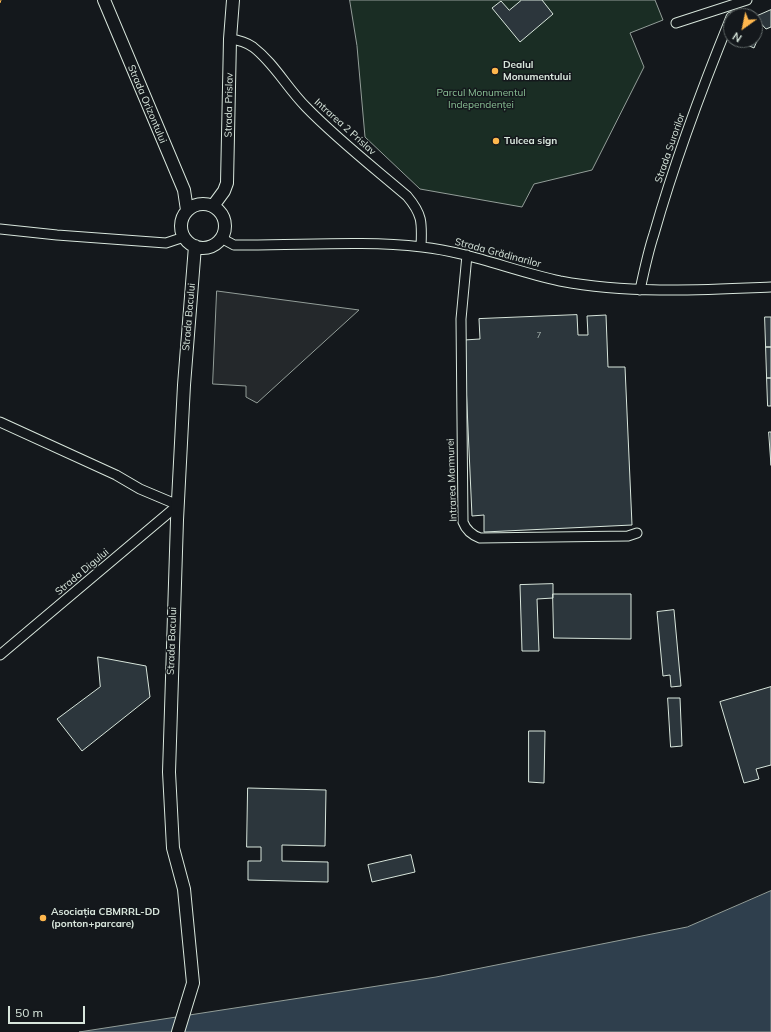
<!DOCTYPE html>
<meta charset="utf-8">
<style>
body{margin:0}
#map{position:relative;width:771px;height:1032px;overflow:hidden;background:#14181c;font-family:Mulish,sans-serif}
canvas{display:block}
.north{position:absolute;left:723px;top:8px;width:40px;height:40px;box-sizing:border-box;background:#14181c;border:1px solid #626a69;border-radius:50%;rotate:213deg;font-size:11px;font-weight:700;line-height:16px;text-align:center;color:#d8e6dc}
.north::after{content:'';display:block;margin:auto;width:14px;height:18px;background:#ffb74d;clip-path:polygon(50% 0,100% 100%,50% 72%,0 100%)}
.scale{position:absolute;left:8px;top:1006px;width:77px;height:18px;box-sizing:border-box;border:2px solid #d8e6dc;border-top:0;padding-left:5px;font-size:12px;line-height:14px;white-space:nowrap;color:#d8e6dc;-webkit-text-stroke:3px #14181c;paint-order:stroke}
</style>
<div id="map">
<canvas width="771" height="1032"></canvas>
<div class="north">N</div>
<div class="scale">50 m</div>
</div>
<script>
const g = document.querySelector('canvas').getContext('2d');
g.lineJoin = 'round';
function paint(path, color) {
  g.fillStyle = color;
  g.fill(path, 'evenodd');
}
function trace(path, color, width, dash) {
  g.strokeStyle = color;
  g.lineWidth = width;
  g.lineCap = dash ? 'butt' : 'round';
  g.setLineDash(dash || []);
  g.stroke(path);
}
function drawText(font, color, halo, rows, align = 'center') {
  g.font = font + ' Mulish,sans-serif';
  g.lineWidth = 3;
  g.setLineDash([]);
  g.textBaseline = 'middle';
  g.strokeStyle = halo;
  g.fillStyle = color;
  for (const [text, x, y, turn = 0] of rows) {
    g.save();
    g.translate(x, y);
    g.rotate((+turn || 0) * Math.PI / 180);
    g.textAlign = isNaN(turn) ? turn : align;
    if (halo) g.strokeText(text, 0, 0);
    g.fillText(text, 0, 0);
    g.restore();
  }
}
const green = new Path2D(`
 M 350,0 L 655,0 L 663,20 L 630,33 L 644,67 L 592,170 L 534,184 L 522,207 L 420,189 L 365,137 L 357,46 Z`);
paint(green, '#1a2d24');
trace(green, '#939e99', 1);
const parking = new Path2D(`
 M 217,291 L 359,310 L 257,403 L 246,397 L 246,386 L 213,384 Z`);
paint(parking, '#24282b');
trace(parking, '#939e99', 1);
const water = new Path2D(`
 M 771,891 L 771,1032 L 79,1032 L 436,977 L 687,927 Z`);
paint(water, '#2f3f4d');
trace(water, '#939e99', 1);
const building = new Path2D(`
 M 522,0 L 542,0 L 553,14 L 520,42 L 492,8 L 501,1 L 509,10 Z
 M 771,10 L 771,27 L 766,29 L 755,17 Z
 M 755,34 L 759,36 L 754,48 L 736,40 L 755,40 Z
 M 577,315 L 578,335 L 588,335 L 587,316 L 606,315 L 608,367 L 625,367 L 632,525 L 484,532 L 484,515 L 472,516 L 464,340 L 480,339 L 479,319 Z
 M 765,317 L 771,317 L 771,347 L 766,347 Z
 M 766,347 L 771,347 L 771,378 L 767,378 Z
 M 767,378 L 771,378 L 771,406 L 768,406 Z
 M 769,432 L 771,432 L 771,465 Z
 M 553,584 L 553,598 L 537,599 L 539,651 L 522,651 L 520,585 Z
 M 553,594 L 631,594 L 631,639 L 554,638 Z
 M 674,610 L 681,686 L 671,687 L 670,675 L 663,676 L 657,612 Z
 M 98,657 L 146,666 L 150,697 L 82,751 L 57,719 L 100,687 Z
 M 771,687 L 771,765 L 756,769 L 759,779 L 744,783 L 720,702 Z
 M 668,698 L 680,698 L 682,746 L 671,747 Z
 M 529,731 L 545,731 L 544,783 L 529,782 Z
 M 248,788 L 326,790 L 325,846 L 282,845 L 282,861 L 328,862 L 328,882 L 248,880 L 248,861 L 261,861 L 261,847 L 247,847 Z
 M 411,855 L 415,872 L 372,882 L 368,865 Z`);
paint(building, '#2c363c');
trace(building, '#d8e6dc', 1);
const minor = new Path2D(`
 M 676,23 L 747,0
 M 230,39 C 238,40 246,42 253,47 C 274,63 287,88 306,107 C 337,139 373,167 407,196 C 423,215 422,223 421,247
 M 0,229 L 57,235 L 166,243 L 184,237
 M 221,238 L 234,245 C 297,246 360,240 422,247 C 469,252 513,271 560,281 C 629,294 701,290 771,287
 M 467,255 L 461,319 L 463,522 C 466,530 472,535 480,538 L 628,536 L 637,533
 M 640,290 C 644,271 648,252 654,234 C 675,160 702,88 731,17
 M 0,422 L 116,475 L 140,489 L 178,505 L 0,655`);
const tertiary = new Path2D(`
 M 104,0 L 184,190 L 187,210
 M181 226a22 22 0 1 1 44 0a22 22 0 1 1-44 0Z
 M 213,206 L 224,191 L 227,183 L 230,39 L 233,0
 M 178,1032 L 193,983 L 184,889 L 173,848 L 169,772 L 170,741 L 177,520 L 184,385 L 195,246`);
trace(minor, '#d8e6dc', 11);
trace(tertiary, '#d8e6dc', 14);
trace(minor, '#14181c', 9);
trace(tertiary, '#14181c', 12);
trace(new Path2D(`
 M 0,3 L 1,0`), '#ffb74d', 1, [14, 3, 2, 3]);
for (const [x, y, r, color] of [
 [495,71,4,"#ffb74d"],
 [496,141,4,"#ffb74d"],
 [43,918,4,"#ffb74d"]
]) {
  const dot = new Path2D();
  dot.arc(x, y, r, 0, 2 * Math.PI);
  g.fillStyle = color;
  g.fill(dot);
  trace(dot, '#14181c', 1.5);
}
drawText('8px', '#adbab4', null, [
 ["7",539,336]
]);
drawText('bold 10px', '#d8e6dc', '#14181c', [
 ["Dealul",503,65],
 ["Monumentului",503,77],
 ["Tulcea sign",504,141],
 ["Asociația CBMRRL-DD",51,912],
 ["(ponton+parcare)",51,924]
], 'left');
drawText('10px', '#8ac095', '#14181c', [
 ["Parcul Monumentul",481,93],
 ["Independenței",481,105]
]);
drawText('10px', '#d8e6dc', '#14181c', [
 ["Strada Orizontului",147,104,67],
 ["Strada Prislav",229,105,-89],
 ["Intrarea 2 Prislav",345,127,42],
 ["Strada Surorilor",670,148,-71],
 ["Strada Grădinarilor",498,253,15],
 ["Strada Bacului",189,317,-85],
 ["Intrarea Marmurei",452,480,-92],
 ["Strada Digului",82,572,-40],
 ["Strada Bacului",172,641,-88]
]);
</script>
